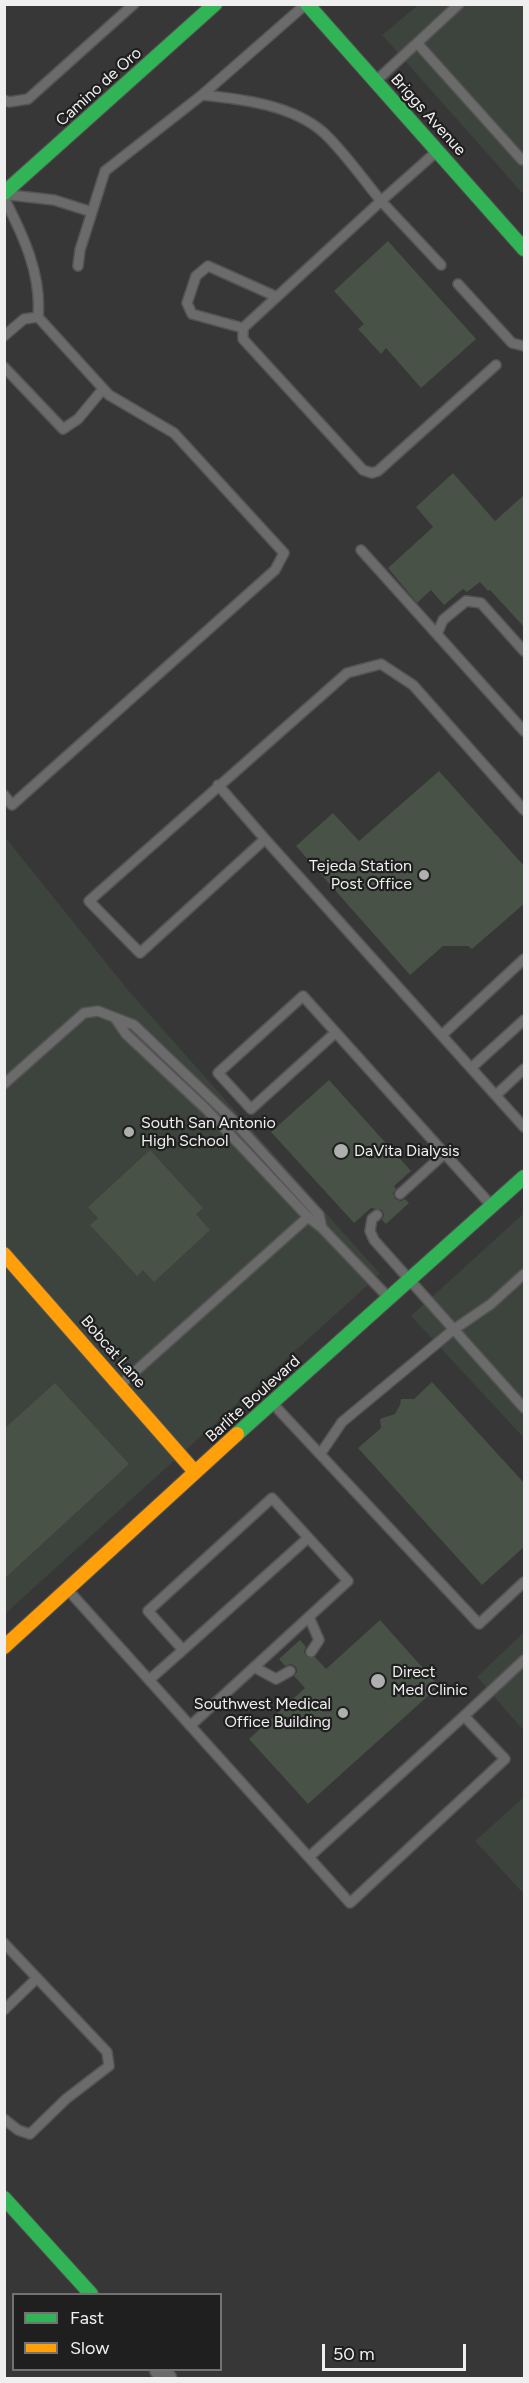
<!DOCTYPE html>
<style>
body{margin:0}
#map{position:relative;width:529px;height:2383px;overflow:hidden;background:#363736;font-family:Figtree,sans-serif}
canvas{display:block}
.frame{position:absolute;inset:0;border:6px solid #eeefee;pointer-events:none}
.legend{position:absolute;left:12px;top:2293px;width:210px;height:78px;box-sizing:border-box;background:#1e1f1e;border:2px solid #717271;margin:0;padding:8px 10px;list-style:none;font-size:18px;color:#eeefee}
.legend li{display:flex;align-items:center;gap:12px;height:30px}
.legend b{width:30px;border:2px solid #717271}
.scale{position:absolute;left:322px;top:2344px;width:144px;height:27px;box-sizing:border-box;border:3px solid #eeefee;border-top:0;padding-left:8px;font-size:18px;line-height:21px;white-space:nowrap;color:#eeefee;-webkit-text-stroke:4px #1e1f1e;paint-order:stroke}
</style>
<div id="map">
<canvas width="529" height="2383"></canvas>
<div class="frame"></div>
<ul class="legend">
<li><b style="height:8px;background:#30b455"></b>Fast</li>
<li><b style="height:8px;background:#ff9f0a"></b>Slow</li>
</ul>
<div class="scale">50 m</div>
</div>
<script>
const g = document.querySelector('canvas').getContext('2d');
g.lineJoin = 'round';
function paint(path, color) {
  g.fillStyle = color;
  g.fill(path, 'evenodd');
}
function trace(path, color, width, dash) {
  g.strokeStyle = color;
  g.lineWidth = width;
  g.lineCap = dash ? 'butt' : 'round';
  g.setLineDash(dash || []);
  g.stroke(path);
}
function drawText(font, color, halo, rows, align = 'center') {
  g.font = font + ' Figtree,sans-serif';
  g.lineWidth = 4.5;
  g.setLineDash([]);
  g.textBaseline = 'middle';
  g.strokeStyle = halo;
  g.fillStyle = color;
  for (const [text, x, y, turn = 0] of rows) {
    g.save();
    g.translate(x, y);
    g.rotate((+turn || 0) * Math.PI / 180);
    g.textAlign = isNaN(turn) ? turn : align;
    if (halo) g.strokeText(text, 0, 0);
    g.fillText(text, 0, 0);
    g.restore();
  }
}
paint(new Path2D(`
 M 418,5 L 524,5 L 524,195 L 382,35 Z
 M 5,837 L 128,990 L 380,1274 L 5,1614 Z
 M 524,1213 L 524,1438 L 411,1316 Z
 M 524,1632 L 524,1731 L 477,1677 Z
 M 524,1797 L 524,1894 L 475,1841 Z`), '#3d433d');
paint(new Path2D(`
 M 388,241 L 476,339 L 421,388 L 386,348 L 381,354 L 358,329 L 364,324 L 334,291 Z
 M 453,473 L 495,521 L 525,494 L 525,628 L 490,590 L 488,591 L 480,582 L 467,592 L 463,589 L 444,605 L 431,590 L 417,603 L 388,568 L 433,527 L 416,507 Z
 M 439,771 L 525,867 L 525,903 L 472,949 L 468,946 L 443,946 L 410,975 L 296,846 L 333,813 L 359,841 Z
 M 329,1080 L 411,1171 L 394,1186 L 396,1189 L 393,1193 L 395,1199 L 401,1201 L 405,1199 L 409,1203 L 386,1224 L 382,1220 L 384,1215 L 382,1210 L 371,1208 L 354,1223 L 271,1132 Z
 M 150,1150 L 203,1208 L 196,1214 L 210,1230 L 154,1282 L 143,1270 L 137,1276 L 90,1225 L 98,1218 L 88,1207 Z
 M 432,1382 L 525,1484 L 525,1546 L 482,1585 L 358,1448 L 381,1428 L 380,1419 L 395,1414 L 400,1405 L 401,1399 L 414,1399 Z
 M 55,1383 L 129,1464 L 4,1579 L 4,1429 Z
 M 380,1620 L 439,1686 L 308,1804 L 249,1739 L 305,1688 L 294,1676 L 297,1672 L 296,1667 L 291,1664 L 285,1666 L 279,1659 L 300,1640 L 306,1647 L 304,1652 L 307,1657 L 315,1657 L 326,1669 Z`), '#485247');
const lane = new Path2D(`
 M 417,43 L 522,160 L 524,158
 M 377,80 L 459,4
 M 202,95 L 306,4
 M 4,100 L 9,102 L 28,99 L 134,4
 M 10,195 L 54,200 L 92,212
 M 4,198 C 23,235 42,275 38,317 L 109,395 L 174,433 L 284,553 L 275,570 L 12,805 L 4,795
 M 441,265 L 381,201 L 243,328 L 243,339 L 363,470 L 372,473 L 378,471 L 496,365
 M 78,266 L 80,250 L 105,171 L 202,95 C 242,99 293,105 324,133 C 345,153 363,179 381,201 L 435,153
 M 458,284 L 512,343 L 524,346
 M 243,328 L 192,314 L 187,303 L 196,276 L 208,266 L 275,296
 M 4,336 L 24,319 L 38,317
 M 4,367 L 63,429 L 78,419 L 103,389
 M 361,550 L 524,731
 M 437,634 L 443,620 L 466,601 L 481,603 L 524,651
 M 218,785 L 265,839
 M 524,810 L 413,685 L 381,664 L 347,673 L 89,901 L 140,953 L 265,839 L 524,1127
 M 115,1018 L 126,1034 L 206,1109 L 308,1217 L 322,1228 L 387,1296
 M 335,1033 L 251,1109 L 218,1073 L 303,996 L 490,1204
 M 442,1035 L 524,959
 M 471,1068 L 524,1020
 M 4,1084 L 84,1013 L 98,1011 L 134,1025 L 230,1117 L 319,1215 L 322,1228
 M 496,1095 L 524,1069
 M 400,1194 L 444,1154
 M 377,1215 L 372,1219 L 370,1231 L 374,1240 L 524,1408
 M 120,1385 L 308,1217
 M 274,1405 L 479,1624 L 524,1582
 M 321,1453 L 342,1422 L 453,1330 L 491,1304 L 524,1274
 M 68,1590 L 350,1903 L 505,1759 L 464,1716 L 309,1857
 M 309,1617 L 319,1640 L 311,1652
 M 183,1650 L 308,1538
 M 254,1667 L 276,1679 L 290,1671
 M 149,1680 L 183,1650 L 148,1611 L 272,1498 L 348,1581 L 190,1726
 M 464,1716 L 524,1660
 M 4,1943 L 107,2052 L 109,2066 L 66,2099 L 30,2134 L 18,2130 L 4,2119
 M 4,2010 L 37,1978`);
const street = new Path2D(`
 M 159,2370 L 167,2378`);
const fast = new Path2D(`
 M 307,4 L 524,249
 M 4,193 L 215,4
 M 237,1434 L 524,1177
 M 4,2198 L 91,2294`);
const slow = new Path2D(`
 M 4,1254 L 195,1472
 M 4,1647 L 237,1434`);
trace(lane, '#535453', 12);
trace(street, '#535453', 21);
trace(fast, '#535453', 16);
trace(slow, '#535453', 16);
trace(lane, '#6b6b6b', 9);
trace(street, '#6b6b6b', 18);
trace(fast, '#30b455', 14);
trace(slow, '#ff9f0a', 14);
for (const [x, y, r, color] of [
 [424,875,6,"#aeafae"],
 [129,1132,6,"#aeafae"],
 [341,1151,8,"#aeafae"],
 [378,1681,8,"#aeafae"],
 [343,1713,6,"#aeafae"]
]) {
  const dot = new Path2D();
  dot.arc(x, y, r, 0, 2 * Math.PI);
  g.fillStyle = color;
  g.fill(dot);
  trace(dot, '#1e1f1e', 2);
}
drawText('16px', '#eeefee', '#1e1f1e', [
 ["Camino de Oro",99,87,-42],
 ["Briggs Avenue",428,115,48],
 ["Bobcat Lane",113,1352,49],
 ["Barlite Boulevard",253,1399,-42]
]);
drawText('16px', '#eeefee', '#1e1f1e', [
 ["Tejeda Station",412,866,"right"],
 ["Post Office",412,884,"right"],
 ["South San Antonio",141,1123],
 ["High School",141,1141],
 ["DaVita Dialysis",354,1151],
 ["Direct",392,1672],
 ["Med Clinic",392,1690],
 ["Southwest Medical",331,1704,"right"],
 ["Office Building",331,1722,"right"]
], 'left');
</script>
